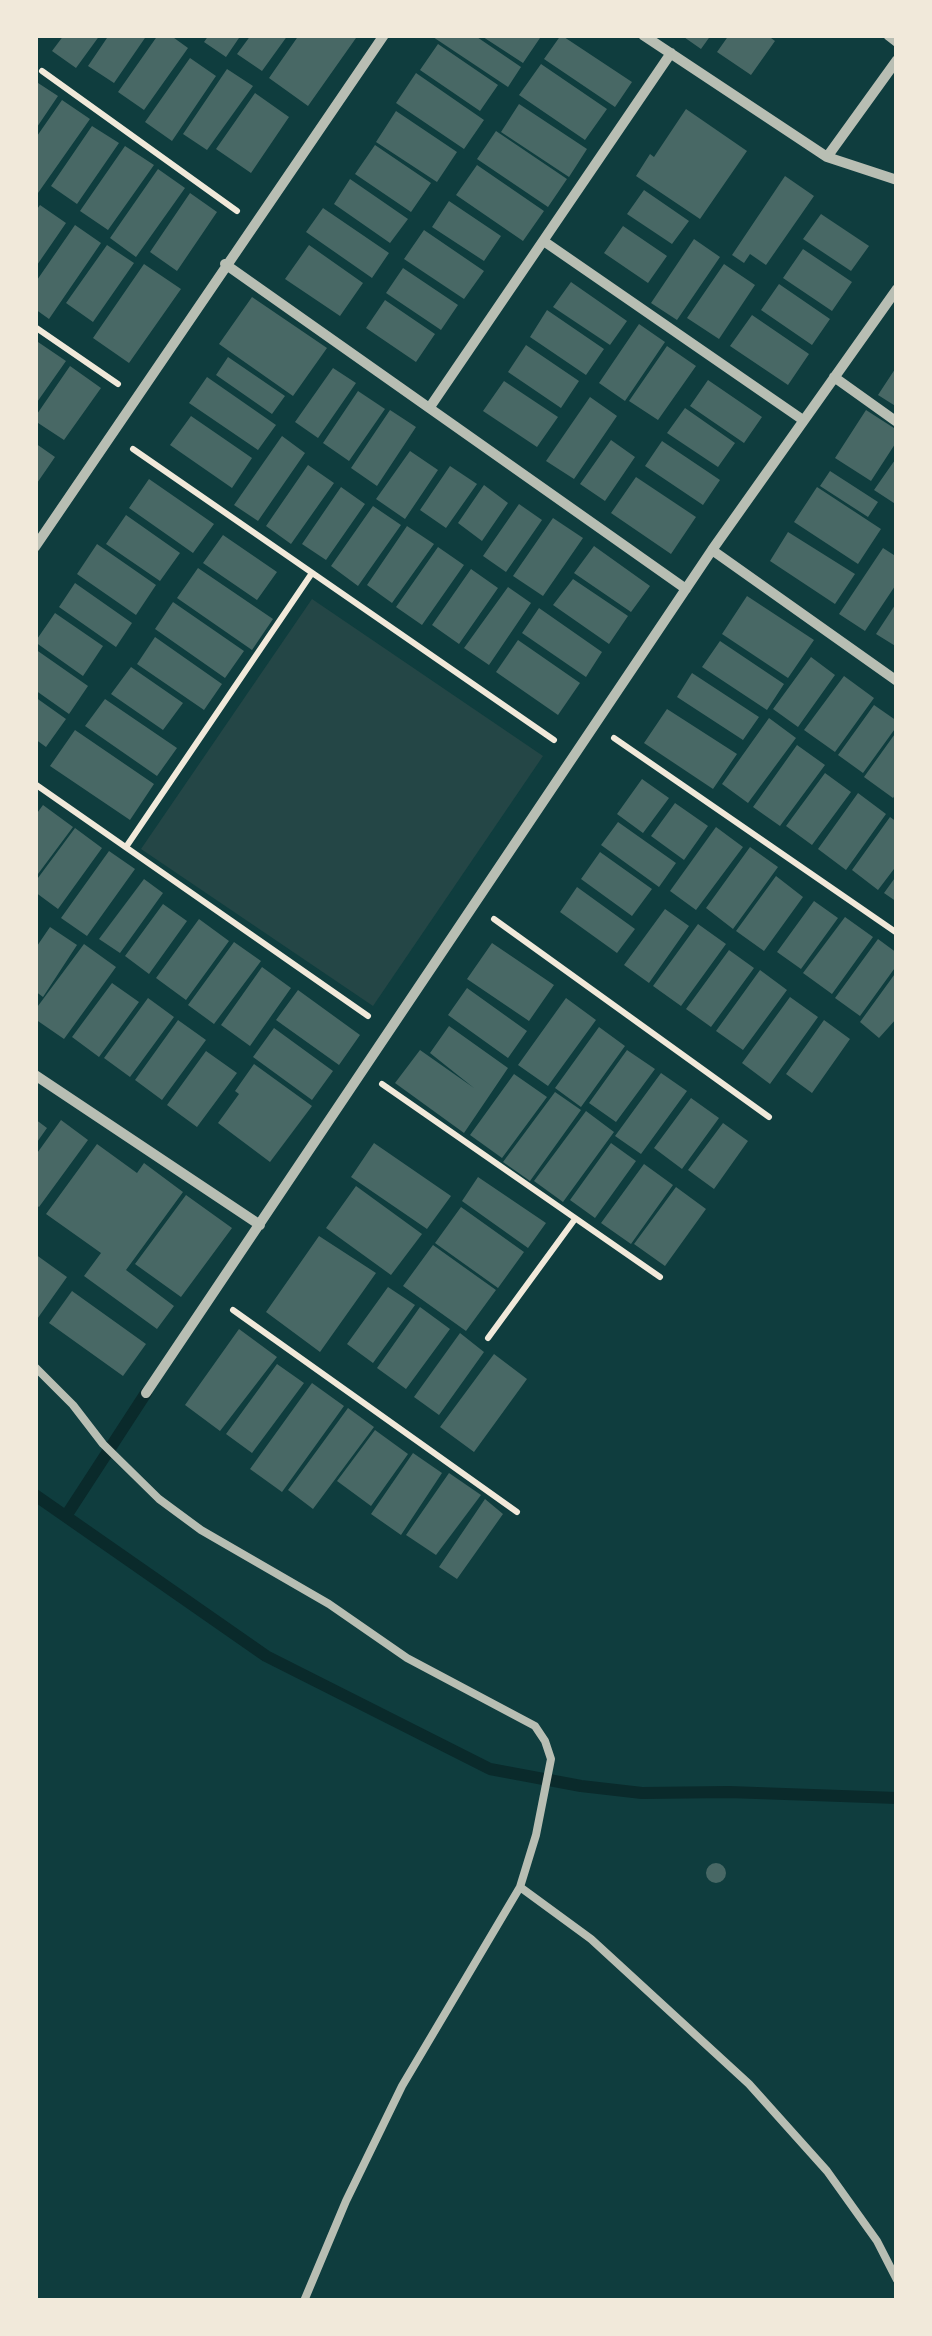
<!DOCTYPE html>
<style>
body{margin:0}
#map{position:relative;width:932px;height:2336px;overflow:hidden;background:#0f3d3e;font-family:Cabin,sans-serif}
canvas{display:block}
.frame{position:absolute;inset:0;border:38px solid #f1e9da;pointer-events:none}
</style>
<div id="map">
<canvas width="932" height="2336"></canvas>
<div class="frame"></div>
</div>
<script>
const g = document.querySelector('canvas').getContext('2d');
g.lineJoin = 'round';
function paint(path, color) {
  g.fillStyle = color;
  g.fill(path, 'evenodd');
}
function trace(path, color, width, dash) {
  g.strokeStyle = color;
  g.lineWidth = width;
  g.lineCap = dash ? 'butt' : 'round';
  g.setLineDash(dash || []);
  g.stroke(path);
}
paint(new Path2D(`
 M 312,599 L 543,756 L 373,1006 L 141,849 Z`), '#244646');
trace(new Path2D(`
 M 35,1495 L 266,1656 L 490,1769 L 581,1786 L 642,1793 L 729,1792 L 897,1798
 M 66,1516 L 146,1393`), '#0a2a2b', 12);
paint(new Path2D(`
 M 64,35 L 100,35 L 76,68 L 52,51 Z
 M 109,35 L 147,35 L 114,83 L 88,66 Z
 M 158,35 L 170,35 L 188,48 L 144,110 L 118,92 Z
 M 209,35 L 241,35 L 226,57 L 204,42 Z
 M 251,35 L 288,35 L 262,71 L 237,54 Z
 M 299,35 L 351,35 L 356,38 L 308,106 L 269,78 Z
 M 430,35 L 474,35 L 521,67 L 508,87 Z
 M 480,35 L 542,35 L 523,63 Z
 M 561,35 L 632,82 L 615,107 L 544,59 Z
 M 681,35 L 711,35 L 701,49 Z
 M 729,35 L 767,35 L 775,41 L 751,75 L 717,52 Z
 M 438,44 L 498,85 L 480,111 L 420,70 Z
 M 190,58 L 216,76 L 172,141 L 145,122 Z
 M 541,64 L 607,109 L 585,140 L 519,95 Z
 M 227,69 L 253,86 L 207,150 L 183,134 Z
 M 416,73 L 484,120 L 464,149 L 396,103 Z
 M 35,81 L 58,96 L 35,130 Z
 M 255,93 L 289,117 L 251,173 L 216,149 Z
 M 62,100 L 90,119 L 38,193 L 35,191 L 35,139 Z
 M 519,104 L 587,149 L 569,177 L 501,132 Z
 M 686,109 L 747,151 L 700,219 L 636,176 L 650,154 L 654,157 Z
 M 396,111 L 457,152 L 437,182 L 376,142 Z
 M 92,126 L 119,143 L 77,204 L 51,186 Z
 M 496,131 L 567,179 L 548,207 L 477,159 Z
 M 375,145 L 431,183 L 411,212 L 355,174 Z
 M 125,146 L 154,165 L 108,230 L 80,211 Z
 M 477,165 L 544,211 L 523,241 L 456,195 Z
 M 158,169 L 185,188 L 136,257 L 110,238 Z
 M 785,176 L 814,196 L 766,265 L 750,254 L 744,263 L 732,255 Z
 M 350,179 L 408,219 L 390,243 L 334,204 Z
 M 644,190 L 689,221 L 672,244 L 627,214 Z
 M 190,193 L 217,212 L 177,271 L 150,252 Z
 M 449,201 L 501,236 L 484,261 L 432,227 Z
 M 40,205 L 66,223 L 35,268 L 35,212 Z
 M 323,208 L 389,253 L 372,278 L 306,232 Z
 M 821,214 L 869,246 L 851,271 L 803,239 Z
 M 75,225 L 101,243 L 49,319 L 35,309 L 35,283 Z
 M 623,226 L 667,256 L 648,283 L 604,253 Z
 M 424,230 L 484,271 L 464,299 L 404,259 Z
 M 694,239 L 720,257 L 677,320 L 651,303 Z
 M 107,245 L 134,263 L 93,322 L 66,303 Z
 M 309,245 L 363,283 L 340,316 L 285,279 Z
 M 803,249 L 852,282 L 832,311 L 783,278 Z
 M 144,264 L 181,289 L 129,363 L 93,338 Z
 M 724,264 L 755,285 L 719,339 L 687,318 Z
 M 403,268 L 458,305 L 441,330 L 386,293 Z
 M 571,282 L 627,321 L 610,345 L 553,307 Z
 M 779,284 L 830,319 L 812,345 L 761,310 Z
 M 252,297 L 327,348 L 293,396 L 219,344 Z
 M 385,300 L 435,334 L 416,362 L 366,328 Z
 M 547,310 L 604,349 L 586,375 L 530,337 Z
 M 752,315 L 809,354 L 788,385 L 730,346 Z
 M 639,324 L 665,342 L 625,401 L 599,383 Z
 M 38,342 L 66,361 L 35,405 L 35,346 Z
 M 526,345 L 579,381 L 561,408 L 508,372 Z
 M 667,346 L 696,366 L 658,420 L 629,401 Z
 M 228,357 L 285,396 L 272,414 L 216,375 Z
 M 70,366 L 101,388 L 64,440 L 35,421 L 35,417 Z
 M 897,366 L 897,407 L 878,395 Z
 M 333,368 L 356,383 L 318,438 L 295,422 Z
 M 207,377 L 276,425 L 258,450 L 189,403 Z
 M 708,380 L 762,417 L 744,443 L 690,406 Z
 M 504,381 L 558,417 L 537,447 L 483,411 Z
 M 358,391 L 385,409 L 349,461 L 323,443 Z
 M 590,397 L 617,416 L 574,479 L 546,461 Z
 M 685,408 L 735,443 L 718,467 L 667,433 Z
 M 390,410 L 416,427 L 377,486 L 351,468 Z
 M 866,410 L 897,430 L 897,441 L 871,481 L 835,458 Z
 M 191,416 L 252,458 L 232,488 L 170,445 Z
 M 282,436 L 305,453 L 258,521 L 234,505 Z
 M 611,440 L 635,457 L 605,501 L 580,484 Z
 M 662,441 L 720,480 L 703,505 L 645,466 Z
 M 35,443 L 55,457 L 35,486 Z
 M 410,451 L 438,470 L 405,519 L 376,499 Z
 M 897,457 L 897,505 L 874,490 Z
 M 308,465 L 334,483 L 291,544 L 266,526 Z
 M 450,466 L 477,484 L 446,528 L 420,510 Z
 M 830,471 L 878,502 L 868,517 L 820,486 Z
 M 636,477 L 696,517 L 671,554 L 611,513 Z
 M 149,479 L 214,524 L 193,553 L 129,508 Z
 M 484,485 L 508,503 L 482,541 L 458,523 Z
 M 341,487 L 365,504 L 326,560 L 302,544 Z
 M 817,487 L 881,529 L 858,564 L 794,522 Z
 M 519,504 L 542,520 L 506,572 L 483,556 Z
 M 373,506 L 401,525 L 358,586 L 331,566 Z
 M 126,515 L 180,553 L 160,581 L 106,544 Z
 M 553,518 L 583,538 L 543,596 L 513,576 Z
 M 407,526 L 434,544 L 392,603 L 367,585 Z
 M 788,532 L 855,574 L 835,604 L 770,561 Z
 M 223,535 L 277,572 L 257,600 L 203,563 Z
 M 97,544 L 156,585 L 136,615 L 77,574 Z
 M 594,546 L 650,586 L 631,612 L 574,573 Z
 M 438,547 L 464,565 L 422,625 L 396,607 Z
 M 883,548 L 897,557 L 897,583 L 865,631 L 839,614 Z
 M 198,568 L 273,619 L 252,650 L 177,598 Z
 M 471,569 L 498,588 L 459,644 L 432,625 Z
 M 573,579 L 628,616 L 609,644 L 553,605 Z
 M 75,583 L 132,623 L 116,647 L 59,607 Z
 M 508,587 L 531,603 L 489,665 L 464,648 Z
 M 747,596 L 814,640 L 788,678 L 722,634 Z
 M 173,602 L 244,651 L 225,678 L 155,629 Z
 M 897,602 L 897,647 L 876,634 Z
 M 539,608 L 602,652 L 586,677 L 522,633 Z
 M 55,613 L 103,646 L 83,676 L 35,642 Z
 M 155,637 L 222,684 L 204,710 L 137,664 Z
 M 518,640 L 580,683 L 558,715 L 496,672 Z
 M 720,641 L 784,684 L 767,710 L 702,667 Z
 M 35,649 L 88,686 L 69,714 L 35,690 Z
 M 811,657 L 835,675 L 798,727 L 773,709 Z
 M 131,667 L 183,703 L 163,730 L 111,694 Z
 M 692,673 L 759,717 L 743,740 L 677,697 Z
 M 844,676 L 874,698 L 835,752 L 804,730 Z
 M 35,697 L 66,719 L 46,747 L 35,739 Z
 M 105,699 L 177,748 L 157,776 L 85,726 Z
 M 874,705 L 897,721 L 897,726 L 863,773 L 838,755 Z
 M 667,709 L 737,754 L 713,789 L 644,743 Z
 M 769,718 L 796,738 L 748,803 L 722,784 Z
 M 75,730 L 154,784 L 130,820 L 50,766 Z
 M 897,731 L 897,793 L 893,798 L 864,777 Z
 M 797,745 L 825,765 L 780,826 L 753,807 Z
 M 825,773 L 851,792 L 812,845 L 786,826 Z
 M 642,779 L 669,798 L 643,833 L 617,814 Z
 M 858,793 L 886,814 L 846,870 L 818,849 Z
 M 675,803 L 708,826 L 684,860 L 651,836 Z
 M 43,805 L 73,827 L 35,878 L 35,816 Z
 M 890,817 L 897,822 L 897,865 L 878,890 L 852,870 Z
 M 618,822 L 676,863 L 659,887 L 601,845 Z
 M 716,827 L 743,847 L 696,910 L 670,891 Z
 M 75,828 L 102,848 L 58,909 L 35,892 L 35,882 Z
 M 750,847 L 778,867 L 733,929 L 706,908 Z
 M 109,851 L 135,869 L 87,936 L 61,918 Z
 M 600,852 L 652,889 L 632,916 L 581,879 Z
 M 897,875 L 897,902 L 884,893 Z
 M 776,876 L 803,897 L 764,951 L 736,931 Z
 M 144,879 L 163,893 L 120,953 L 99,939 Z
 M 577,887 L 635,929 L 617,953 L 560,912 Z
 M 814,901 L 838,918 L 801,969 L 777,952 Z
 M 163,904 L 187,921 L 149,974 L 125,956 Z
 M 665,909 L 689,926 L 649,983 L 624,965 Z
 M 845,917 L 873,937 L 832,994 L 803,973 Z
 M 199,919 L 229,941 L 186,1000 L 156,978 Z
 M 698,924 L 726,944 L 681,1006 L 653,986 Z
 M 50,927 L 77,945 L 43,997 L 35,991 L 35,949 Z
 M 878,939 L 897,953 L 897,965 L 860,1016 L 835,998 Z
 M 234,942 L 261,961 L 214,1024 L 188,1005 Z
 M 492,943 L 554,985 L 529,1021 L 467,979 Z
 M 84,944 L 116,967 L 64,1039 L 35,1019 L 35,1010 Z
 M 729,950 L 754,968 L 711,1027 L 686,1009 Z
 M 262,967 L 291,988 L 250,1046 L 221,1025 Z
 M 760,970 L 787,990 L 743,1050 L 716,1031 Z
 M 897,971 L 897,1018 L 879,1038 L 860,1022 Z
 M 112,983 L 139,1002 L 99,1057 L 72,1037 Z
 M 467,988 L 527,1031 L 508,1058 L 448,1015 Z
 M 298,990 L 360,1035 L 339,1065 L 276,1020 Z
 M 790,997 L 818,1017 L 770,1084 L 742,1063 Z
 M 148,998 L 174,1017 L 130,1077 L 104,1058 Z
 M 566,998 L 596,1020 L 548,1086 L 518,1065 Z
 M 178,1020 L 206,1040 L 162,1100 L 135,1080 Z
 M 824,1020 L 850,1039 L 812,1093 L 786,1074 Z
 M 449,1026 L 508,1068 L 464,1133 L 395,1083 L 420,1050 L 474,1088 L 430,1053 Z
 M 599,1027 L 625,1046 L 581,1107 L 555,1088 Z
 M 274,1028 L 333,1071 L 312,1100 L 253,1057 Z
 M 627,1050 L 655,1069 L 616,1122 L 589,1103 Z
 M 206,1051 L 237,1073 L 197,1127 L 167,1105 Z
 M 254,1064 L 312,1106 L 270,1162 L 218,1123 L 239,1094 L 235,1091 Z
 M 661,1073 L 687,1091 L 641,1154 L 615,1136 Z
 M 514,1074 L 547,1097 L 502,1158 L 470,1135 Z
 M 555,1092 L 581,1110 L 530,1181 L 503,1162 Z
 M 691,1098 L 719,1118 L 682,1169 L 654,1148 Z
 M 586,1111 L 614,1132 L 563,1202 L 534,1181 Z
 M 35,1119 L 47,1128 L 35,1145 Z
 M 61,1120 L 88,1140 L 39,1207 L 35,1204 L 35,1156 Z
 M 723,1123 L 748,1141 L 714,1189 L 688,1170 Z
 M 374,1143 L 451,1196 L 427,1229 L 351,1177 Z
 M 611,1143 L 636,1161 L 595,1218 L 570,1200 Z
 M 97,1144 L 137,1173 L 144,1163 L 183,1192 L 126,1270 L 174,1306 L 157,1329 L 84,1276 L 101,1253 L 46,1214 Z
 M 644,1164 L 673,1185 L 631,1244 L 601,1223 Z
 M 478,1177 L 546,1223 L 528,1248 L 462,1201 Z
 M 356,1186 L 422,1234 L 391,1275 L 326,1228 Z
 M 676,1187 L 706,1209 L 665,1266 L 634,1244 Z
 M 186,1195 L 232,1228 L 181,1297 L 135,1264 Z
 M 461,1207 L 524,1252 L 498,1288 L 435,1243 Z
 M 319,1236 L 376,1273 L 320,1352 L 266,1312 Z
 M 433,1245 L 496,1290 L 466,1331 L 403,1286 Z
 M 35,1254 L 67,1277 L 35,1322 Z
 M 388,1287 L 415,1305 L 373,1363 L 347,1344 Z
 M 72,1291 L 146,1344 L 123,1376 L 49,1323 Z
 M 420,1307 L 450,1329 L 406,1389 L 377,1368 Z
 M 239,1329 L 277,1357 L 220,1431 L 185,1405 Z
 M 460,1333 L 484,1352 L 439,1415 L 414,1397 Z
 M 494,1354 L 527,1379 L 474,1452 L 440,1427 Z
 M 277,1364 L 304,1383 L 252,1453 L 226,1434 Z
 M 312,1383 L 344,1406 L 282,1492 L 250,1469 Z
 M 348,1408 L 374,1427 L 313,1509 L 288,1490 Z
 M 375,1430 L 408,1454 L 371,1506 L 337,1481 Z
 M 413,1453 L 442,1473 L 401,1535 L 371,1514 Z
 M 449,1473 L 481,1495 L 436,1555 L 406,1535 Z
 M 485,1499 L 503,1514 L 457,1579 L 439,1567 Z
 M706 1873a10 10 0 1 1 20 0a10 10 0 1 1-20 0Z`), '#486865');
trace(new Path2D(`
 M 42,71 L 237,211
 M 35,327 L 118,384
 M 133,449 L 554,740
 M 614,738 L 897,933
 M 35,784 L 368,1016
 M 126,847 L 312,573
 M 494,919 L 769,1117
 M 382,1084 L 660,1277
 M 233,1310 L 517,1512
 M 488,1338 L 575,1219`), '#f1e9da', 6);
trace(new Path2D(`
 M 35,1367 L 73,1405 L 103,1444 L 159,1499 L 201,1530 L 329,1604 L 407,1658 L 535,1726 L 545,1741 L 551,1759 L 536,1835 L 520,1887 L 402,2086 L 346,2201 L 304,2301
 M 520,1887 L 591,1939 L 749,2084 L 827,2171 L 877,2241 L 897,2280`), '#b8beb3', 8);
trace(new Path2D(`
 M 643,35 L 827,157 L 897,180
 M 888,35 L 897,42
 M 827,157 L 897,60
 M 545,242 L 803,420
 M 225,264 L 686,589
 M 834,377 L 897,422
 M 430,407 L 671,53
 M 35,547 L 384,35
 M 712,550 L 897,681
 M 35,1075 L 260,1225
 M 146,1393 L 712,550 L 897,289`), '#b8beb3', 10);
</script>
